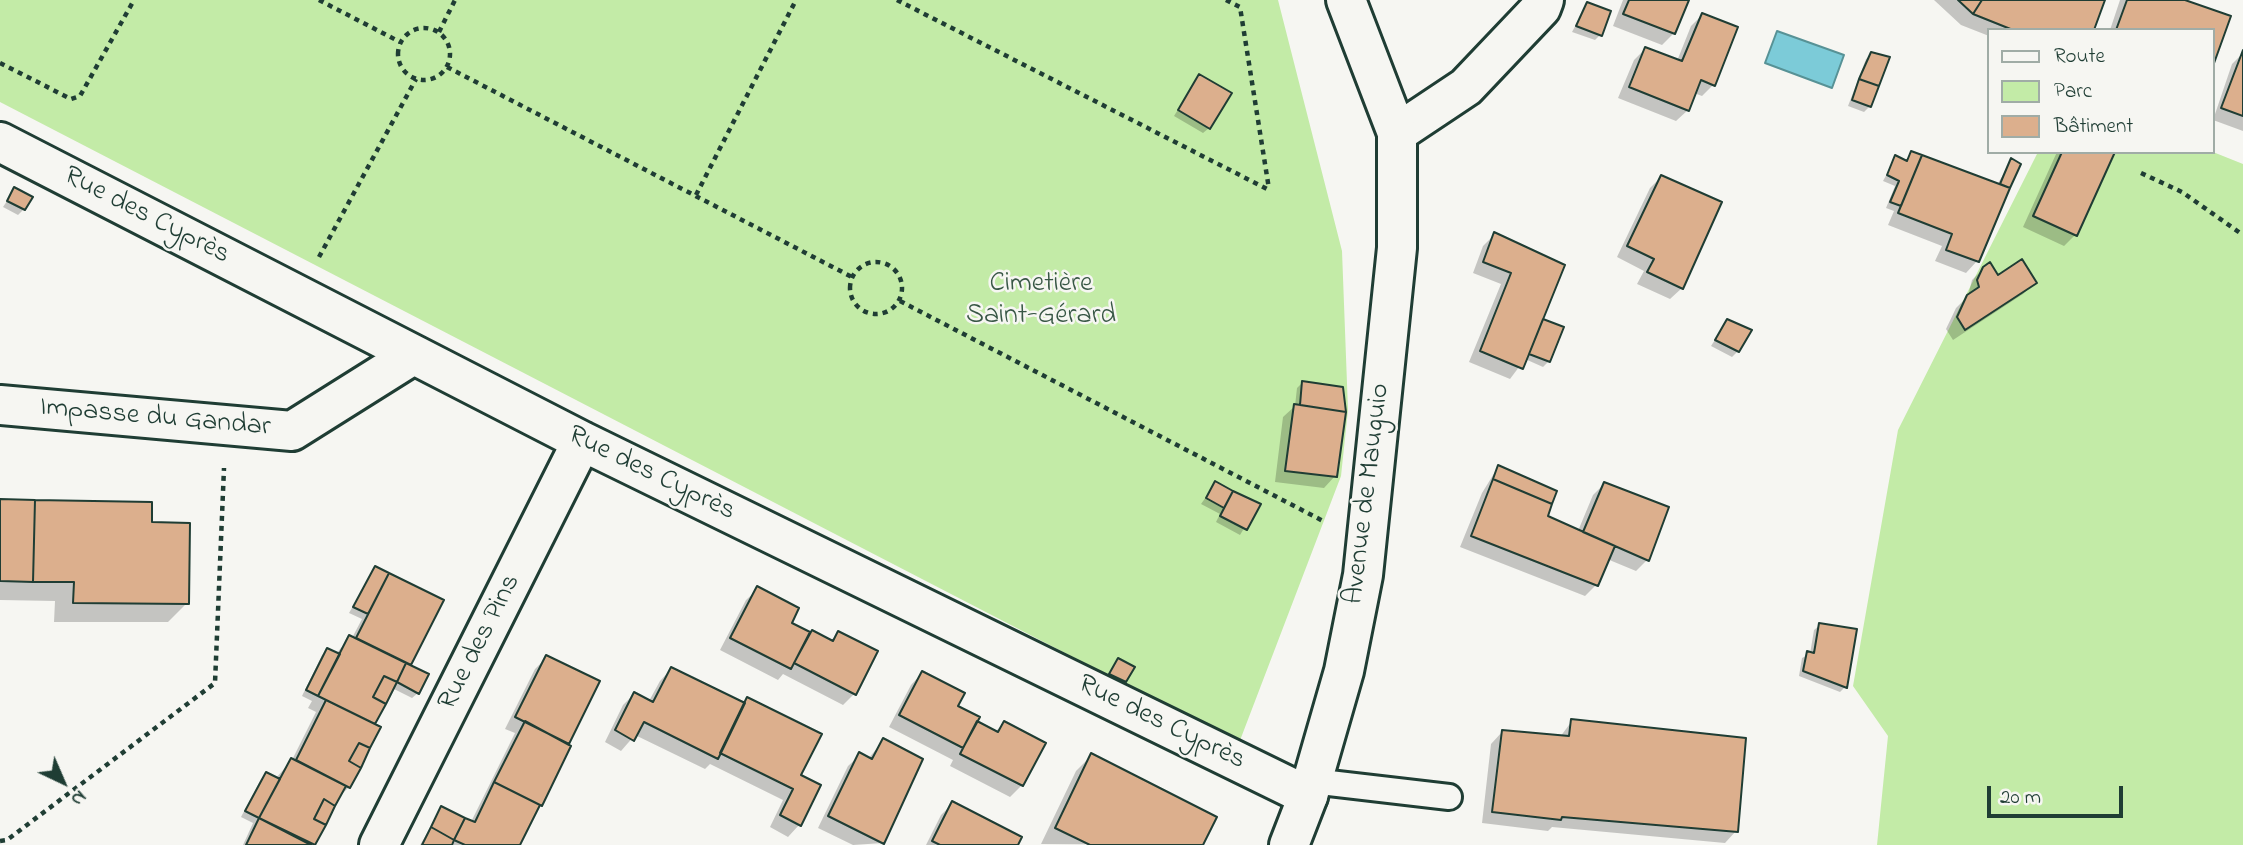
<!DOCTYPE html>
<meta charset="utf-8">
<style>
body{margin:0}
#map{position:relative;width:2243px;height:845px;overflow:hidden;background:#f6f6f2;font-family:"Indie Flower",sans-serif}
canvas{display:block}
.legend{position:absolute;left:1987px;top:28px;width:228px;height:126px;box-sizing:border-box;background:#f6f6f2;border:2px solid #a0aca6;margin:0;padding:9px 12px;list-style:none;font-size:21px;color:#1f3d34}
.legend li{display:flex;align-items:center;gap:14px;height:35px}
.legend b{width:35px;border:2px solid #a0aca6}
.north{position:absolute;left:28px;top:747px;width:70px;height:70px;-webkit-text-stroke:5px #f6f6f2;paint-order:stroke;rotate:136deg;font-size:19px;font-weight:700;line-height:28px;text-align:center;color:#1f3d34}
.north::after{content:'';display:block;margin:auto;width:24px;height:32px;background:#1f3d34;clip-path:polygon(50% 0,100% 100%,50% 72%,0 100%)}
.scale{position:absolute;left:1987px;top:786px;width:136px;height:32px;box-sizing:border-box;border:4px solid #1f3d34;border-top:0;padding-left:9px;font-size:21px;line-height:24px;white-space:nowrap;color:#1f3d34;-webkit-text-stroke:5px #f6f6f2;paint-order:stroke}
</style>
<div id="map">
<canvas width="2243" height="845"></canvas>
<ul class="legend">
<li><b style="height:9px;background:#f6f6f2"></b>Route</li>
<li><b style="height:19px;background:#c3eba7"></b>Parc</li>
<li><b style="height:19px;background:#dcaf8d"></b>Bâtiment</li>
</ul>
<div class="north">N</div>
<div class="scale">20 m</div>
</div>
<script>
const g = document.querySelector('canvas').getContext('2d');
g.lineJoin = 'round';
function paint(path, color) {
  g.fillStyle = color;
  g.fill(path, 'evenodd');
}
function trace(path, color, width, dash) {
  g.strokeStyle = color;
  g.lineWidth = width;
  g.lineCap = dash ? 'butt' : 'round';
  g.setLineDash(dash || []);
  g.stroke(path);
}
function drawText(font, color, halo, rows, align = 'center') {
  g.font = font + ' "Indie Flower",sans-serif';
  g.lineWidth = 5;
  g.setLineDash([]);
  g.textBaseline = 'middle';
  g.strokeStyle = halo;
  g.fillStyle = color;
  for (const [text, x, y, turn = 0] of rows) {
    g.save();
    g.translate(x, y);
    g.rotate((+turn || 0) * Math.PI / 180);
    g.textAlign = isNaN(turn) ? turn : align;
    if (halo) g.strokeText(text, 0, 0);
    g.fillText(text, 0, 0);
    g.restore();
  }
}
paint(new Path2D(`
 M 0,0 L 1278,0 L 1342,251 L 1348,410 L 1341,476 L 1239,743 L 0,102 Z
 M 2038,152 L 2213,152 L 2243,164 L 2243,845 L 1877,845 L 1888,736 L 1853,686 L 1898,430 Z`), '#c3eba7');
const water = new Path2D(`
 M 1777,31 L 1844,55 L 1832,88 L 1765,63 Z`);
paint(water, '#7ccbd8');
trace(water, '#579296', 2);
paint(new Path2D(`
 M 1623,0 L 1687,0 L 1674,33 L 1662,45 L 1613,26 Z
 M 1934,0 L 2103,0 L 2092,30 L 1989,30 L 1989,36 L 1961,25 Z
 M 2120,0 L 2181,0 L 2229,17 L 2213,30 L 2110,30 Z
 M 1587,4 L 1600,35 L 1595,40 L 1572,32 Z
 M 1702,15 L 1713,85 L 1702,96 L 1694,93 L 1688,110 L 1676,121 L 1618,98 L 1634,60 L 1645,49 L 1677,61 L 1691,26 Z
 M 2243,53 L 2243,131 L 2213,120 L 2232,64 Z
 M 1872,54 L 1870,106 L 1864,112 L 1848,106 L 1866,59 Z
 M 1199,76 L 1209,128 L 1203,133 L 1174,116 Z
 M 2057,152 L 2113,152 L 2075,235 L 2064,246 L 2023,227 Z
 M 1912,153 L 1997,185 L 2011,161 L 2018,164 L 1977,261 L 1966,273 L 1935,261 L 1942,246 L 1888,225 L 1894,211 L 1886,208 L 1895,186 L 1883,181 L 1896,157 L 1905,162 Z
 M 1661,177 L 1682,288 L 1670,299 L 1637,284 L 1644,271 L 1617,257 L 1650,188 Z
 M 15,189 L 24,209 L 18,215 L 3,207 Z
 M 1495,234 L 1549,361 L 1543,367 L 1525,359 L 1510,379 L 1469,362 L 1501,284 L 1473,273 L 1483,246 Z
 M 1984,268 L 1998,278 L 2035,283 L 2023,294 L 1953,340 L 1946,329 L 1956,308 L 1968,296 L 1972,280 Z
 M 1727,321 L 1738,351 L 1732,357 L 1711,346 Z
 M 1303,382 L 1335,476 L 1324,488 L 1275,482 L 1283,417 L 1295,406 L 1297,388 Z
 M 1498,467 L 1546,517 L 1578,531 L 1593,495 L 1604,484 L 1647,560 L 1636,571 L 1607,559 L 1596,585 L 1585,596 L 1460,547 L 1482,493 Z
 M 1216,483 L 1258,505 L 1240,535 L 1216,522 L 1220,514 L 1201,504 Z
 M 0,501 L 150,524 L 187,603 L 168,622 L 54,622 L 55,601 L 0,600 Z
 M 375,568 L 441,601 L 407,666 L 418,693 L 412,698 L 392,688 L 373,725 L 349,787 L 338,798 L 314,845 L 243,845 L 253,823 L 241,817 L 261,779 L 267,774 L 276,778 L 292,760 L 316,712 L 308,708 L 312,701 L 302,696 L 322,655 L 328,650 L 336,654 L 350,637 L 352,638 L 362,619 L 349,613 Z
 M 758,589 L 789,624 L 830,641 L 839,633 L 854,694 L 843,705 L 783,674 L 778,680 L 720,650 L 746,600 Z
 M 1820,625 L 1845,687 L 1840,692 L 1799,676 L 1802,658 L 1810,654 L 1814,630 Z
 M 546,658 L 598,682 L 541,805 L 517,845 L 420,845 L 442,808 L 471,822 L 515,733 L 505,729 L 535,669 Z
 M 1118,660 L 1124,681 L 1119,686 L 1105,679 Z
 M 671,669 L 799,776 L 818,785 L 799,825 L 788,837 L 770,827 L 783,800 L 710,764 L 705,769 L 635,735 L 621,751 L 605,742 L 623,705 L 634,694 L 649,701 L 660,681 Z
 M 922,673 L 975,722 L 995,732 L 1004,723 L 1043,744 L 1022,785 L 1010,797 L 950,766 L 953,760 L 889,727 L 911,685 Z
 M 1572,721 L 1736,831 L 1725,843 L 1552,827 L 1548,831 L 1482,823 L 1491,744 L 1502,732 L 1560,737 Z
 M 883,741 L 883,843 L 853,845 L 818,828 L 848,766 L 860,755 L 868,759 Z
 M 1092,755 L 1201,845 L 1041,844 L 1076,771 Z
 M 952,804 L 1016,845 L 926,845 L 941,815 Z`), '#0003');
const building = new Path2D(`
 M 1629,0 L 1689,0 L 1675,34 L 1623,14 Z
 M 1958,0 L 1982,0 L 1973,14 Z
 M 1982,0 L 2105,0 L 2094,30 L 2013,30 L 1973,14 Z
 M 2127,0 L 2185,0 L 2231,16 L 2213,66 L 2213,30 L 2116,30 Z
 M 1587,2 L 1611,11 L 1602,36 L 1576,26 Z
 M 1702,13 L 1738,27 L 1715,86 L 1701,80 L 1689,111 L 1629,87 L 1645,47 L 1682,61 Z
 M 2243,50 L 2243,116 L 2221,108 Z
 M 1871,52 L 1890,57 L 1879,86 L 1859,79 Z
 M 1199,74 L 1232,93 L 1210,129 L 1178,110 Z
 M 1859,79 L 1879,86 L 1871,107 L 1852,100 Z
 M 1911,151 L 1922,155 L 1901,206 L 1890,202 L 1899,181 L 1887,175 L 1895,155 L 1907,161 Z
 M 2062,152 L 2115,152 L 2077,236 L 2033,216 Z
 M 1922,155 L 2010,188 L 1979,262 L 1946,250 L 1952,234 L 1898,213 Z
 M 2011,158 L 2021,164 L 2010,188 L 2000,184 Z
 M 1661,175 L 1722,202 L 1683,289 L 1647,272 L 1654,259 L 1627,246 Z
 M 14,187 L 33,197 L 25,210 L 7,201 Z
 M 1494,232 L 1565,265 L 1523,369 L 1480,351 L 1511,273 L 1483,262 Z
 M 2022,259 L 2037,283 L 1965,330 L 1957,317 L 1967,295 L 1979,287 L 1977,280 L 1983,267 L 1990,262 L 1998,275 Z
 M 1543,319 L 1564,327 L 1550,362 L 1529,354 Z
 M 1727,319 L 1752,330 L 1739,352 L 1715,340 Z
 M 1302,381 L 1343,387 L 1346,412 L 1300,405 Z
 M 1294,404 L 1346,412 L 1337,477 L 1285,471 Z
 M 1498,465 L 1557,491 L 1552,504 L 1493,479 Z
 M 1493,479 L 1552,504 L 1548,516 L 1615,546 L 1598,586 L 1471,536 Z
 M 1215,481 L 1233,491 L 1224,508 L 1206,498 Z
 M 1604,482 L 1669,507 L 1649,561 L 1583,532 Z
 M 1233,491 L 1261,504 L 1247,530 L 1220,516 Z
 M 0,499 L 35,500 L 33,582 L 0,581 Z
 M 35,500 L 152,502 L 152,522 L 190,523 L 189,604 L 73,603 L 74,582 L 33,582 Z
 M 375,566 L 389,573 L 368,614 L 353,607 Z
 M 389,573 L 444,600 L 411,665 L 356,638 Z
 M 757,586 L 799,608 L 792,623 L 810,632 L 791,669 L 730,638 Z
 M 1819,623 L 1857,629 L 1847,688 L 1803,671 L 1807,651 L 1814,653 Z
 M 812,630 L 833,641 L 838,631 L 878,651 L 856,695 L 794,663 Z
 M 349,635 L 406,663 L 397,682 L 384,676 L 373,697 L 386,704 L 375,724 L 318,696 Z
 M 327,648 L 340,654 L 318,696 L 306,690 Z
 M 546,655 L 600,681 L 569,744 L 515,717 Z
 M 1118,658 L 1135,667 L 1126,682 L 1109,674 Z
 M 406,663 L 429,674 L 419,694 L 397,682 Z
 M 671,667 L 745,703 L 718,759 L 644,722 L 634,741 L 615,730 L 634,692 L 653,702 Z
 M 922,671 L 965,693 L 958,706 L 980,717 L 963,748 L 899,715 Z
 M 384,676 L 397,682 L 386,704 L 373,697 Z
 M 747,697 L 822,734 L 801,775 L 821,785 L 801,826 L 780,815 L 793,789 L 720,753 Z
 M 326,700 L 381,727 L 370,748 L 359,743 L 349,761 L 361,768 L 350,788 L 296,760 Z
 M 1571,719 L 1746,738 L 1738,832 L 1562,817 L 1561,820 L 1492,812 L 1502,730 L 1569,736 Z
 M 525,721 L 571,746 L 542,806 L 494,782 Z
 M 977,721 L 998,732 L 1004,721 L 1046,743 L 1023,786 L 960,754 Z
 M 883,738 L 923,759 L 884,844 L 828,816 L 859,752 L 872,759 Z
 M 359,743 L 370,748 L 361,768 L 349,761 Z
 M 1091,753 L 1217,817 L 1203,845 L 1090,845 L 1055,828 Z
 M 291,758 L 346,786 L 335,806 L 324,799 L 314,819 L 326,825 L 315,845 L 259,818 Z
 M 266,772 L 280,779 L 259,818 L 245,811 Z
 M 494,782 L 540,805 L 520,845 L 465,845 L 454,840 L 465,818 L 475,822 Z
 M 324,799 L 335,806 L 326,825 L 314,819 Z
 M 952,801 L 1022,837 L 1018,845 L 940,845 L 932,841 Z
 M 441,806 L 465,818 L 454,840 L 431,827 Z
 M 259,818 L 311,845 L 246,845 Z
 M 431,827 L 454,840 L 452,845 L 422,845 Z`);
paint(building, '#dcaf8d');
trace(building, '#1f3d34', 2);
const lane = new Path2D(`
 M 1312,781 L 1449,797`);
const street = new Path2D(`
 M 1397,133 L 1466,87 L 1541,8 L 1544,0
 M 0,142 L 582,441 L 1308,796
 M 0,405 L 292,431 L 413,355
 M 379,845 L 582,441`);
const secondary = new Path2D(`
 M 1289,845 L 1308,796 L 1344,671 L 1363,575 L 1397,248 L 1397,133 L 1346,0`);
trace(lane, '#1f3d34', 30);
trace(street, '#1f3d34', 44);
trace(secondary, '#1f3d34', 44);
trace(new Path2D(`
 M 319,0 L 400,42
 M 897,0 L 1269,190
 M 1226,0 L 1240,7 L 1269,189
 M398 54a26 26 0 1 1 52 0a26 26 0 1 1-52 0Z
 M 439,32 L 455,0
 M 0,63 L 71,99 L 80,96 L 134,0
 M 447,67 L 852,277
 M 2141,173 L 2182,192 L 2243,235
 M 696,195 L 796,0
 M 319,257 L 416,79
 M850 288a26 26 0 1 1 52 0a26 26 0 1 1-52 0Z
 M 900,301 L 1325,522
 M 0,841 L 7,840 L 215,683 L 224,468`), '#1f3d34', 4.5, [5, 5]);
trace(lane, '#f6f6f2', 24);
trace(street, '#f6f6f2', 38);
trace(secondary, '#f6f6f2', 38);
drawText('28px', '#1f3d34', '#f6f6f2', [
 ["Rue des Cyprès",146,217,27],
 ["Impasse du Gandar",155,419,5],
 ["Rue des Cyprès",651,475,26],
 ["Avenue de Mauguio",1369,494,-83],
 ["Rue des Pins",481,643,-63],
 ["Rue des Cyprès",1161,724,26]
]);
drawText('28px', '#385745', '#f6f6f2', [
 ["Cimetière",1041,285],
 ["Saint-Gérard",1041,317]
]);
</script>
